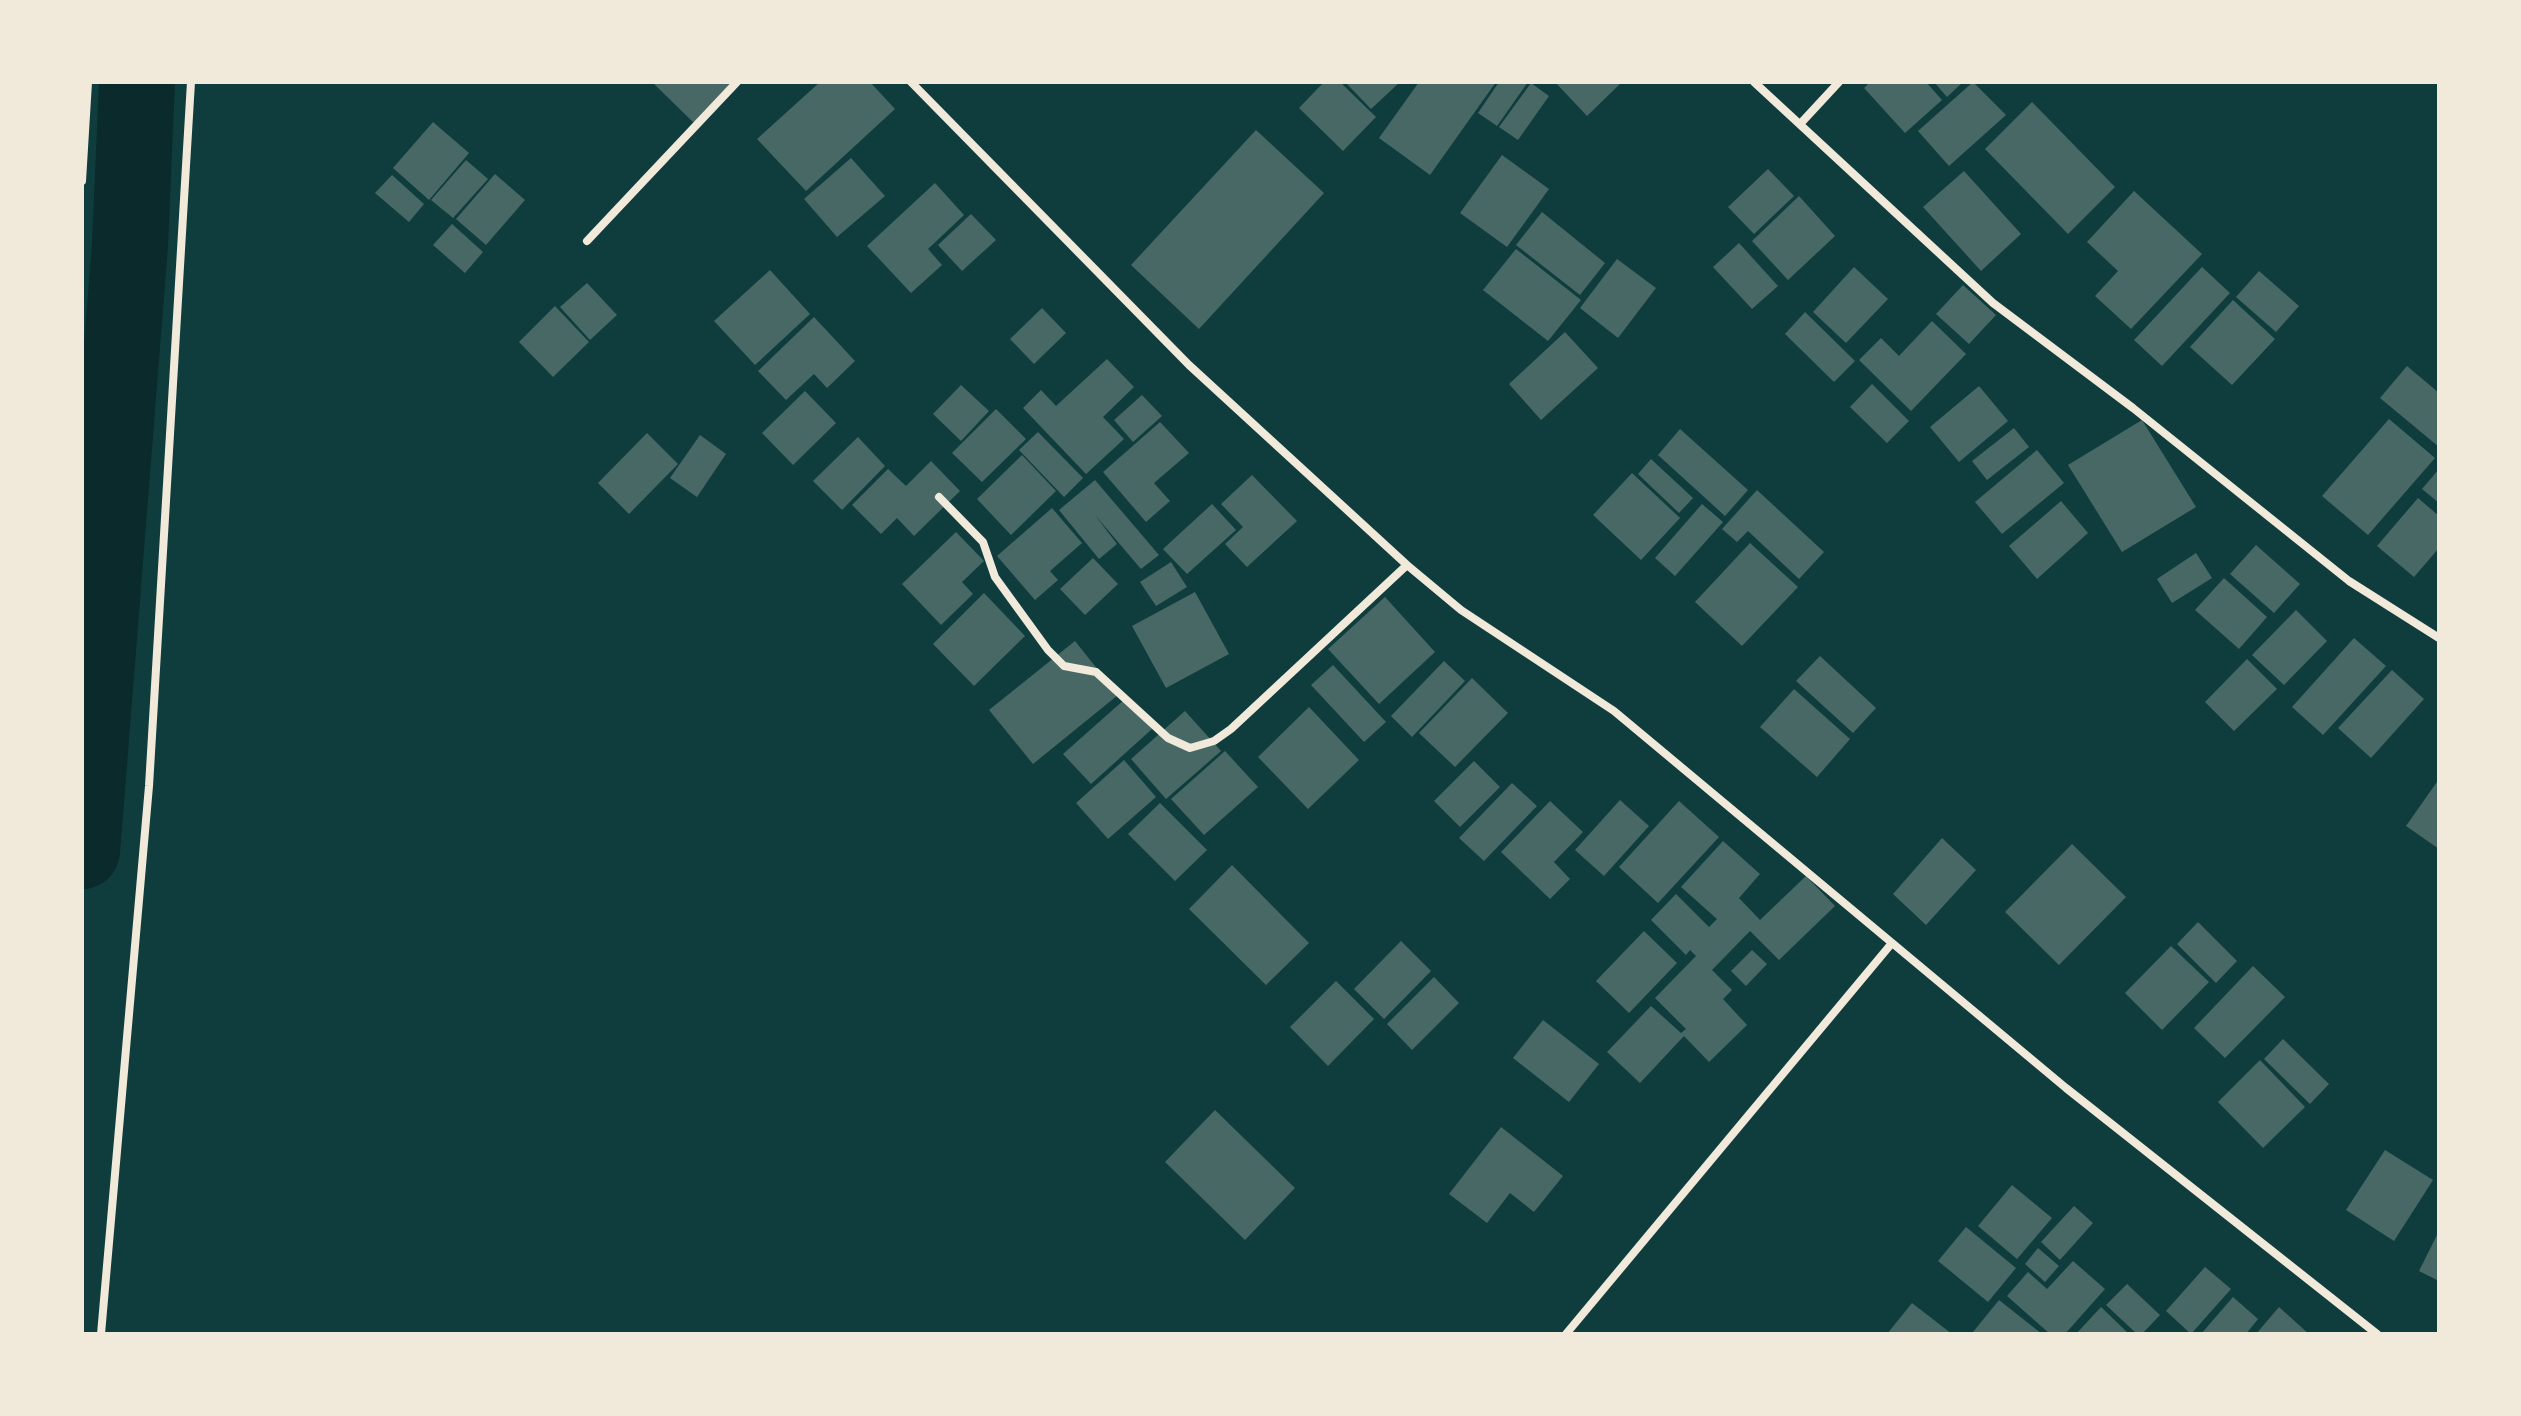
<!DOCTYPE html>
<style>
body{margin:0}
#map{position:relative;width:2521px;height:1416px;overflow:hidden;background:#0f3d3e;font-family:"Archivo Narrow",sans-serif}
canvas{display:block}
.frame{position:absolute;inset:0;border:84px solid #f1e9da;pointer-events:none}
</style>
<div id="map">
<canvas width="2521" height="1416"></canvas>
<div class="frame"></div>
</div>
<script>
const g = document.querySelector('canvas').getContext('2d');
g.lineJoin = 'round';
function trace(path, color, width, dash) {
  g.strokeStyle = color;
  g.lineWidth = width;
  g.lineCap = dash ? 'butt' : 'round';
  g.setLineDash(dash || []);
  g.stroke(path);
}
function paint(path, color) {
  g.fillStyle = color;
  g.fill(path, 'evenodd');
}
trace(new Path2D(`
 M 82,851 L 130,245 L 137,82`), '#0a2a2b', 76);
paint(new Path2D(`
 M 652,82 L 740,82 L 696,125 Z
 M 820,82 L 870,82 L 895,109 L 806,191 L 757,139 Z
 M 1324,82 L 1340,82 L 1376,117 L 1343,151 L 1299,108 Z
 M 1345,82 L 1400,82 L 1371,109 Z
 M 1419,82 L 1496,82 L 1430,175 L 1379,138 Z
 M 1499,82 L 1528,82 L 1497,126 L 1478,113 Z
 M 1555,82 L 1622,82 L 1587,116 Z
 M 1870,82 L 1926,82 L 1942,100 L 1905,133 L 1864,88 Z
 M 1934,82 L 1963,82 L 1947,97 Z
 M 1973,82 L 2006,115 L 1949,166 L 1918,131 Z
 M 1531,83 L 1549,96 L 1518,140 L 1499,127 Z
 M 2032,102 L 2115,187 L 2068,234 L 1985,149 Z
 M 433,122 L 469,153 L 429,200 L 393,168 Z
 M 1256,130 L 1324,193 L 1199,329 L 1131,265 Z
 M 1502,155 L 1549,189 L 1507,247 L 1460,213 Z
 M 851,158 L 885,196 L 837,237 L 804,199 Z
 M 466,160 L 488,179 L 453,218 L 431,200 Z
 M 1768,169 L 1794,196 L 1754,234 L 1728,207 Z
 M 1964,171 L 2021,234 L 1981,271 L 1923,207 Z
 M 495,174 L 525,200 L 486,245 L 456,219 Z
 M 392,175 L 424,204 L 409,222 L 375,193 Z
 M 935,183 L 964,215 L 928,249 L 942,265 L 911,293 L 867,246 Z
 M 2134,191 L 2202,254 L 2131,329 L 2095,296 L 2118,271 L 2087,242 Z
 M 1799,196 L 1835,236 L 1788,280 L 1752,241 Z
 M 1542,212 L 1605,263 L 1580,295 L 1516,245 Z
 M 971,214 L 996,240 L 962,271 L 938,245 Z
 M 452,224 L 483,252 L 465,273 L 433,245 Z
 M 1739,243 L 1778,286 L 1752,309 L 1713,267 Z
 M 1516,249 L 1581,300 L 1548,341 L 1483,290 Z
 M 1617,259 L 1656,288 L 1618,338 L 1580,308 Z
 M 1854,267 L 1888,299 L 1846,343 L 1813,312 Z
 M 2202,267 L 2230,293 L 2162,366 L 2134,340 Z
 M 770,270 L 810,314 L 755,365 L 714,321 Z
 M 2259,271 L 2299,306 L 2276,332 L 2236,297 Z
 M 587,283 L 617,315 L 590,340 L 560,307 Z
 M 1963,285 L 1996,315 L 1969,344 L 1936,314 Z
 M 2233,300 L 2275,339 L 2232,385 L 2190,347 Z
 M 555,306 L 589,342 L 553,377 L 519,342 Z
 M 1042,308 L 1066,333 L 1034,364 L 1010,339 Z
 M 1805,312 L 1855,361 L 1834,382 L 1785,334 Z
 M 814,317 L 855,361 L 827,388 L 814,374 L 786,400 L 758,371 Z
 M 1932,321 L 1966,354 L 1911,411 L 1859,360 L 1881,338 L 1899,356 Z
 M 1565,332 L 1598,368 L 1541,420 L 1509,384 Z
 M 1107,359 L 1134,387 L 1103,417 L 1124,439 L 1086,474 L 1023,408 L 1041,390 L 1056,406 Z
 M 2407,366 L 2439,393 L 2439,447 L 2380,398 Z
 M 1872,384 L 1909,421 L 1887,443 L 1850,407 Z
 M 961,385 L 989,411 L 961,441 L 933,414 Z
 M 1979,386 L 2008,421 L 1959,462 L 1930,427 Z
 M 805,391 L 836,423 L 793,465 L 762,433 Z
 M 1142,395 L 1162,416 L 1133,442 L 1114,420 Z
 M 996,409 L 1026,439 L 982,482 L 952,453 Z
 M 2389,419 L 2435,458 L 2368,535 L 2322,496 Z
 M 2142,420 L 2196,507 L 2122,552 L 2068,465 Z
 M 1160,422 L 1189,453 L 1154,483 L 1170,501 L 1146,522 L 1103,472 Z
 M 2014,428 L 2029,447 L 1987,480 L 1972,461 Z
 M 1680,429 L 1748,490 L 1725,516 L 1658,455 Z
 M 1038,432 L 1083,478 L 1064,497 L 1019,450 Z
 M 647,433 L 678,464 L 629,514 L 598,483 Z
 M 700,435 L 726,454 L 697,497 L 670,478 Z
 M 858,437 L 885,466 L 842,510 L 813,481 Z
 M 2037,450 L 2064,483 L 2002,534 L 1975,502 Z
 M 1022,455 L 1056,491 L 1011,535 L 977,499 Z
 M 1651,459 L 1693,498 L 1679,513 L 1638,474 Z
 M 931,461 L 960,491 L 914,536 L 897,518 L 881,534 L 852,505 L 888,469 L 906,486 Z
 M 2439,469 L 2439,503 L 2422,489 Z
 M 1632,473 L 1680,518 L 1641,560 L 1593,515 Z
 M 1252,475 L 1297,521 L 1247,567 L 1225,544 L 1243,527 L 1221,504 Z
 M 1095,480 L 1159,555 L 1141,569 L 1095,515 L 1117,544 L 1099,559 L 1059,510 Z
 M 1757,490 L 1824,552 L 1799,579 L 1748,531 L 1737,542 L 1722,529 Z
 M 2418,498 L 2439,516 L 2439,548 L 2414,577 L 2377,546 Z
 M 2061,501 L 2088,533 L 2037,579 L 2009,546 Z
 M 1212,504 L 1236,530 L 1187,574 L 1163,549 Z
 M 1702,504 L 1723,522 L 1675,576 L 1655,558 Z
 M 1052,508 L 1082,543 L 1050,571 L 1058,580 L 1035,600 L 997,556 Z
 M 956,532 L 984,561 L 962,582 L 973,594 L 941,625 L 902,584 Z
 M 1750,543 L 1798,587 L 1742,646 L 1695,602 Z
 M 2256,545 L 2300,584 L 2274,613 L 2230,574 Z
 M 2196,553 L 2212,578 L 2172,603 L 2157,579 Z
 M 1093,558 L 1118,584 L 1085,615 L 1060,589 Z
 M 1171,562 L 1187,587 L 1156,606 L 1140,582 Z
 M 2224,578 L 2267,617 L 2239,649 L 2195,610 Z
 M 1195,592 L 1229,654 L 1166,688 L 1132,626 Z
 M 984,593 L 1025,636 L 974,686 L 933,644 Z
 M 1385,597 L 1435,652 L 1379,704 L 1328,649 Z
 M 2296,610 L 2327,641 L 2284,685 L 2252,655 Z
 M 2354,638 L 2386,666 L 2323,735 L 2292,707 Z
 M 1075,641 L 1118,695 L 1033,764 L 989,710 Z
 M 1820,656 L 1876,708 L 1853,733 L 1796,681 Z
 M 2247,659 L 2277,689 L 2234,731 L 2205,702 Z
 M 1444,661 L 1465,681 L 1412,737 L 1391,716 Z
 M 1333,665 L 1386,722 L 1364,742 L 1311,685 Z
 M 2392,670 L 2424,699 L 2371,758 L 2338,728 Z
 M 1472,678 L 1508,713 L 1455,767 L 1419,733 Z
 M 1794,689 L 1850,739 L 1817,777 L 1760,727 Z
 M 1125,699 L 1152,729 L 1091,784 L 1063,754 Z
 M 1309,707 L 1359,760 L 1308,809 L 1258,757 Z
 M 1185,711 L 1221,751 L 1166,799 L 1131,759 Z
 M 1225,751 L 1258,787 L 1204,835 L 1171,799 Z
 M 1124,760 L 1156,797 L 1108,839 L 1076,803 Z
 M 1474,761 L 1500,787 L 1460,827 L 1434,801 Z
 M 2439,779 L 2439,849 L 2406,826 Z
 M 1512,783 L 1537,806 L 1484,861 L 1459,838 Z
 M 1620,800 L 1649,826 L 1604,876 L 1575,850 Z
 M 1550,801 L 1583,832 L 1554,862 L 1570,879 L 1550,899 L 1501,852 Z
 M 1679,801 L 1719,837 L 1658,903 L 1619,867 Z
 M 1160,803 L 1207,850 L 1175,881 L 1128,834 Z
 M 1942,838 L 1976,870 L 1926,925 L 1893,894 Z
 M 1723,841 L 1760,874 L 1739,898 L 1760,920 L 1806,876 L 1835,906 L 1779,960 L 1750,931 L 1712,970 L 1732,990 L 1723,999 L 1747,1025 L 1709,1062 L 1684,1036 L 1640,1083 L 1607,1052 L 1651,1006 L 1681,1033 L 1686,1029 L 1655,998 L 1696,956 L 1690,950 L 1686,955 L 1651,920 L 1676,894 L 1709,927 L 1717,919 L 1681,887 Z
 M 2072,844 L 2126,897 L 2059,965 L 2005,912 Z
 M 1232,865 L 1309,943 L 1266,985 L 1189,909 Z
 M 2198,922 L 2237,961 L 2216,983 L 2177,944 Z
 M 1644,931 L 1677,963 L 1629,1013 L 1596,981 Z
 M 1401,941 L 1431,971 L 1384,1019 L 1354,989 Z
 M 2171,946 L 2209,982 L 2162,1030 L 2125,993 Z
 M 1752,950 L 1767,964 L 1746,986 L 1731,971 Z
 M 2253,966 L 2285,997 L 2225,1058 L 2194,1028 Z
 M 1434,977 L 1459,1003 L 1412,1050 L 1387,1024 Z
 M 1336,981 L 1374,1019 L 1328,1066 L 1290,1027 Z
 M 1543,1020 L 1599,1064 L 1569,1102 L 1513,1058 Z
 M 2283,1039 L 2329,1084 L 2310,1104 L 2264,1059 Z
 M 2260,1060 L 2305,1107 L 2263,1148 L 2218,1102 Z
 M 1215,1110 L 1295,1188 L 1245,1240 L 1165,1162 Z
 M 1501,1127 L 1563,1176 L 1534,1212 L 1510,1193 L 1487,1223 L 1449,1194 Z
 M 2385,1150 L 2433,1180 L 2394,1241 L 2346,1210 Z
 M 2012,1185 L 2052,1218 L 2017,1259 L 1978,1226 Z
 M 2074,1206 L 2093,1223 L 2060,1260 L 2041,1242 Z
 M 1966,1227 L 2016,1268 L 1988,1302 L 1938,1261 Z
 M 2439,1231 L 2439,1281 L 2419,1271 Z
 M 2038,1248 L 2059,1266 L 2045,1282 L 2025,1264 Z
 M 2073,1261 L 2105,1289 L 2065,1334 L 2050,1334 L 2007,1296 L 2028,1272 L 2047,1289 Z
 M 2205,1267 L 2231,1289 L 2191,1334 L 2166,1311 Z
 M 2127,1284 L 2160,1315 L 2142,1334 L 2137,1334 L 2106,1305 Z
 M 2233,1297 L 2258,1319 L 2246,1334 L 2201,1334 Z
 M 1999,1300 L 2042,1334 L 1976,1334 L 1973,1332 Z
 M 1912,1303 L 1952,1334 L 1887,1334 Z
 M 2101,1307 L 2129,1334 L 2076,1334 Z
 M 2279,1307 L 2309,1334 L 2256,1334 Z`), '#486865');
trace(new Path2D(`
 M 911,82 L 1189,365 L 1407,565 L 1461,610 L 1614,711 L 2066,1088 L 2377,1334
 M 1754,82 L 1993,303 L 2133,408 L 2349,581 L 2439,638
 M 1801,123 L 1839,82
 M 82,181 L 88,82
 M 587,241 L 737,82
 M 939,497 L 983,542 L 995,577 L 1048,650 L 1064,666 L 1096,672 L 1168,738 L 1190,748 L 1214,741 L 1231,729 L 1407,565
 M 101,1334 L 149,786 L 191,82
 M 1566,1334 L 1892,943`), '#f1e9da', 8);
</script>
